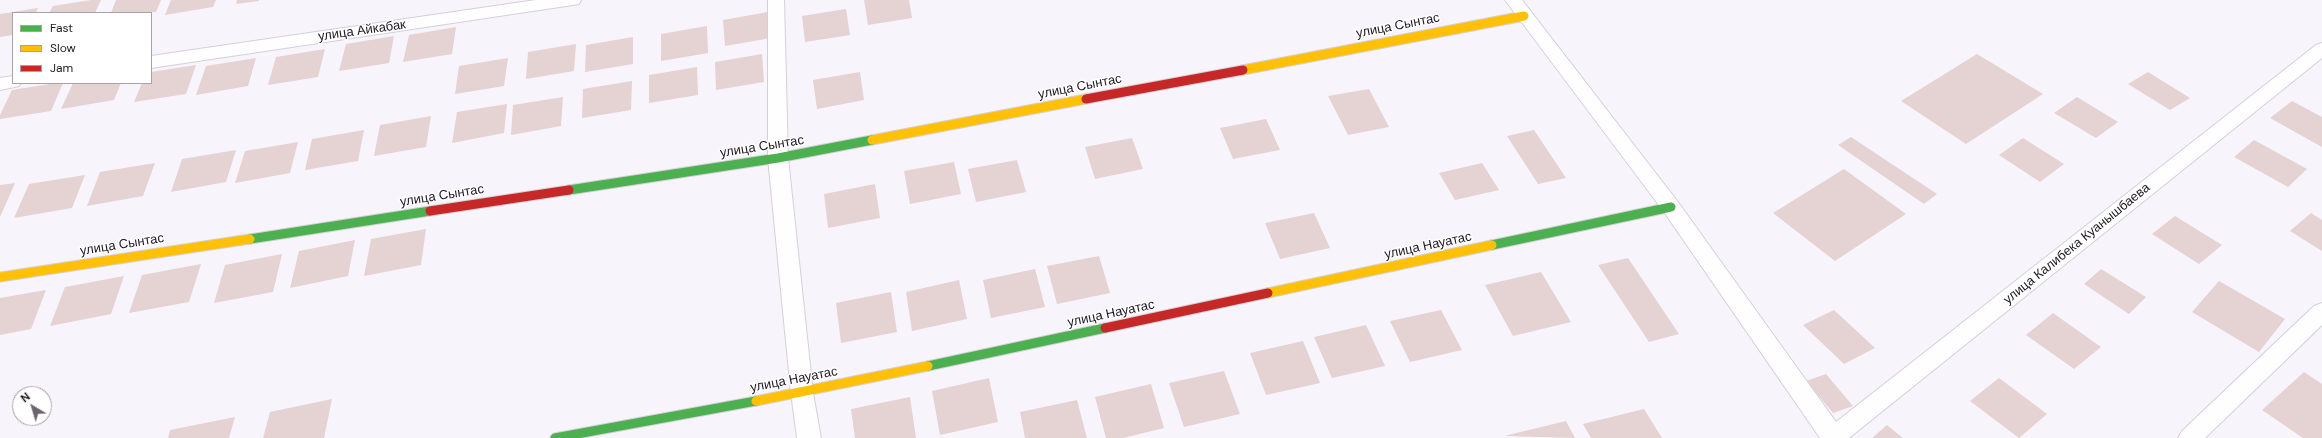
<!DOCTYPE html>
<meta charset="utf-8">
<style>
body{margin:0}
#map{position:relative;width:2322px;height:438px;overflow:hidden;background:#f8f4fc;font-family:"DM Sans",sans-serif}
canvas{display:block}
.legend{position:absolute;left:12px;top:12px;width:140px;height:72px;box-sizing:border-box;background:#fff;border:1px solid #a5a3a6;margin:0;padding:5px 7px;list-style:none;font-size:12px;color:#1d1820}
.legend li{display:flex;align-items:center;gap:8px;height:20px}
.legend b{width:20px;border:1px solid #a5a3a6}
.north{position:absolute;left:12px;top:386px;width:40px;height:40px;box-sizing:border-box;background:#fff;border:1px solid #a5a3a6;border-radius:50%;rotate:322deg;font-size:11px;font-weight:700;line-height:16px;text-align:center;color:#1d1820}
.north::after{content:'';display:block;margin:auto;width:14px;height:18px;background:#6a656d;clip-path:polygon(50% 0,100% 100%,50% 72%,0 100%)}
</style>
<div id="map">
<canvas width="2322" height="438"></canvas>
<ul class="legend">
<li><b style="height:5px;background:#4caf50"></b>Fast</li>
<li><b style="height:5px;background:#ffc107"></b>Slow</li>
<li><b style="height:5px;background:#c62828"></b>Jam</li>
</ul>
<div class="north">N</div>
</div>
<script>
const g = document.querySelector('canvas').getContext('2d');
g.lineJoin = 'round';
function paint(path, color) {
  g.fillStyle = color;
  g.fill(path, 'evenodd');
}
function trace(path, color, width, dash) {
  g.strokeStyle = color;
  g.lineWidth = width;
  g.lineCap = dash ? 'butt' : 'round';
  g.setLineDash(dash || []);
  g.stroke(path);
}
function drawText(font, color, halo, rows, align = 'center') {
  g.font = font + ' "DM Sans",sans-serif';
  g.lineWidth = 3;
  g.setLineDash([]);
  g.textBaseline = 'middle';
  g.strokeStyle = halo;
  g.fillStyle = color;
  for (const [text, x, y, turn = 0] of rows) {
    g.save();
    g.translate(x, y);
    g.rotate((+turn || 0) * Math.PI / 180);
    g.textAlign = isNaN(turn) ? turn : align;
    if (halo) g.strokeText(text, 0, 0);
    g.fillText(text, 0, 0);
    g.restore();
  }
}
paint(new Path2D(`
 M 91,0 L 101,0 L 95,13 L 49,13 L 53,6 Z
 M 116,0 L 161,0 L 156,12 L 111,13 Z
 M 171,0 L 216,0 L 213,7 L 165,15 Z
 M 237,0 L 259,0 L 259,1 L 236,4 Z
 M 864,0 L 909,0 L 912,18 L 868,25 Z
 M 38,8 L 36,13 L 13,13 L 13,35 L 0,37 L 0,14 Z
 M 846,9 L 850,35 L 805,42 L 802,16 Z
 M 768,12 L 771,38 L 725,46 L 723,20 Z
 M 707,26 L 708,53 L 661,61 L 661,34 Z
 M 456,27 L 452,54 L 403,62 L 409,35 Z
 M 394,36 L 389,63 L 339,71 L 346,44 Z
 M 633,37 L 633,64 L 585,72 L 586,45 Z
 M 576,44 L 574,71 L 526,79 L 528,52 Z
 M 325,49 L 318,77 L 268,85 L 276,57 Z
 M 762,54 L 764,82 L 716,90 L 715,62 Z
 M 1977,54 L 2043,94 L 1966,144 L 1901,101 Z
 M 256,58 L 248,86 L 196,95 L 206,66 Z
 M 508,58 L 504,86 L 455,94 L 459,66 Z
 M 196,65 L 186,94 L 134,102 L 142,83 L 151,83 L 151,72 Z
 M 697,67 L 698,95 L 649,103 L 649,75 Z
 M 860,72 L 864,100 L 817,109 L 813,80 Z
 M 2148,72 L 2190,98 L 2170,110 L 2128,84 Z
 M 632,81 L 631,110 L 582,118 L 583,89 Z
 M 56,83 L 63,83 L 51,111 L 0,119 L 0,115 L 12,90 Z
 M 73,83 L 121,83 L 114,100 L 61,109 Z
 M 1369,89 L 1389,127 L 1348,135 L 1328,96 Z
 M 563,97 L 561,126 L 511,135 L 513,105 Z
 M 2077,97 L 2118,122 L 2096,138 L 2054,113 Z
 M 2292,101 L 2322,117 L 2322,147 L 2270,118 Z
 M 507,104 L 504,133 L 452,143 L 457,112 Z
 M 431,116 L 426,147 L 374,156 L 380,125 Z
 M 1266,119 L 1280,150 L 1233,159 L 1220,128 Z
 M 364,130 L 358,161 L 305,170 L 312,139 Z
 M 1534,130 L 1566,178 L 1538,184 L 1507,136 Z
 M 1851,137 L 1937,194 L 1924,204 L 1838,145 Z
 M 1132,138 L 1143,169 L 1095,179 L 1085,147 Z
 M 2023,138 L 2064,164 L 2040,182 L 1999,155 Z
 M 2254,140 L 2307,169 L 2288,187 L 2234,157 Z
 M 298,142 L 290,173 L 235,183 L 245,151 Z
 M 236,150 L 226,182 L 171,192 L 182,159 Z
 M 1017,160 L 1026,192 L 976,202 L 968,169 Z
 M 954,162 L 961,194 L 910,204 L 904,171 Z
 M 155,163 L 143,196 L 87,206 L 100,172 Z
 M 1482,163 L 1499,190 L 1455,200 L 1439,173 Z
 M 1844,169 L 1906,214 L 1835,261 L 1773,213 Z
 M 85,175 L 72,208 L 14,218 L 29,184 Z
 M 15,183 L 0,217 L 0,185 Z
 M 875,184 L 880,218 L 828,228 L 824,194 Z
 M 1314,213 L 1330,248 L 1280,259 L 1265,223 Z
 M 2311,213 L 2322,220 L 2322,251 L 2290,231 Z
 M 2175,216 L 2222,245 L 2199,264 L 2152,234 Z
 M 426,229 L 421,265 L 364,276 L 371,239 Z
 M 355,240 L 348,276 L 290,288 L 299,251 Z
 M 282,254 L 273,292 L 214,303 L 225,265 Z
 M 1099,256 L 1110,293 L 1057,304 L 1047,266 Z
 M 1628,258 L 1679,334 L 1649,342 L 1598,265 Z
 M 201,264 L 189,302 L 129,313 L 142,275 Z
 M 1035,269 L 1045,307 L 991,318 L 983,280 Z
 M 2101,269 L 2146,297 L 2129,314 L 2084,284 Z
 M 1541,272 L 1571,322 L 1513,336 L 1485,285 Z
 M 124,276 L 111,314 L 50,326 L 65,287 Z
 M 959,280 L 967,319 L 912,331 L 906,292 Z
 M 2219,281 L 2285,319 L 2259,352 L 2192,312 Z
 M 46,290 L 31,329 L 0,335 L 0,298 Z
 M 891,292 L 897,332 L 841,343 L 836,303 Z
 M 1441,310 L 1462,350 L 1410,362 L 1390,321 Z
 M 1834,310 L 1875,348 L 1844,364 L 1803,325 Z
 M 2053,313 L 2101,347 L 2074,369 L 2026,335 Z
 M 1366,325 L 1385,366 L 1332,378 L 1314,337 Z
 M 1303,341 L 1320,383 L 1266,395 L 1250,353 Z
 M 1224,371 L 1240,414 L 1184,427 L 1169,383 Z
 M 2304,372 L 2322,384 L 2322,438 L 2303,438 L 2262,410 Z
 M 1826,374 L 1853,406 L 1833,413 L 1806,381 Z
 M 989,378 L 998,422 L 940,435 L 932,391 Z
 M 1999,378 L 2047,414 L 2019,438 L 1970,401 Z
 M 1151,384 L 1164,428 L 1123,438 L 1106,438 L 1095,397 Z
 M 910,397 L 916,438 L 855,438 L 851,409 Z
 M 332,399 L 324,438 L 263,438 L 270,412 Z
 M 1077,400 L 1087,438 L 1025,438 L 1020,412 Z
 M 1644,409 L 1662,438 L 1591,438 L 1583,424 Z
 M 235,417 L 229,438 L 168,438 L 170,430 Z
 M 1566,421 L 1575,438 L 1504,436 Z
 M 1887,425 L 1903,438 L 1872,438 Z`), '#e5d2d2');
const street = new Path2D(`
 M 536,0 L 581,0 L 579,4 L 573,5 L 151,68 L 151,56 Z
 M 768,0 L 784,0 L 788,158 L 813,393 L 821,438 L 797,438 L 791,393 L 768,158 Z
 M 1505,0 L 1522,0 L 1678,202 L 1836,422 L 2316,45 L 2322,43 L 2322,58 L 1849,438 L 1820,438 L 1664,212 Z
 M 13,76 L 13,83 L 21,83 L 19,86 L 0,90 L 0,78 Z
 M 2322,303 L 2322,325 L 2205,438 L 2178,438 L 2182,431 L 2314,306 Z`);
const fast = new Path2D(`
 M 569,190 L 778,158 L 872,140
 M 250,239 L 430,211
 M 1492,245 L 1671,207
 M 928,366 L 1105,328
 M 555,438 L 756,401`);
const slow = new Path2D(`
 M 1243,70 L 1524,16
 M 872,140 L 1086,99
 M 0,277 L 250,239
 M 1268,293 L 1492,245
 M 756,401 L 928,366`);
const jam = new Path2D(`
 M 1086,99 L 1243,70
 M 430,211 L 569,190
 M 1105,328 L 1268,293`);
trace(street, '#d4d0d8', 2);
trace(fast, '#d4d0d8', 11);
trace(slow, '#d4d0d8', 11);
trace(jam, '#d4d0d8', 11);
paint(street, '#fefdff');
trace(fast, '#4caf50', 9);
trace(slow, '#ffc107', 9);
trace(jam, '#c62828', 9);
drawText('13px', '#1d1820', '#fff', [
 ["улица Сынтас",1398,26,-11],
 ["улица Айкабак",362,31,-8],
 ["улица Сынтас",1080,87,-11],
 ["улица Сынтас",762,147,-9],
 ["улица Сынтас",442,196,-9],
 ["улица Калибека Куанышбаева",2077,244,-39],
 ["улица Сынтас",122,245,-9],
 ["улица Науатас",1428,246,-12],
 ["улица Науатас",1111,314,-12],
 ["улица Науатас",794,380,-11]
]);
</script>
